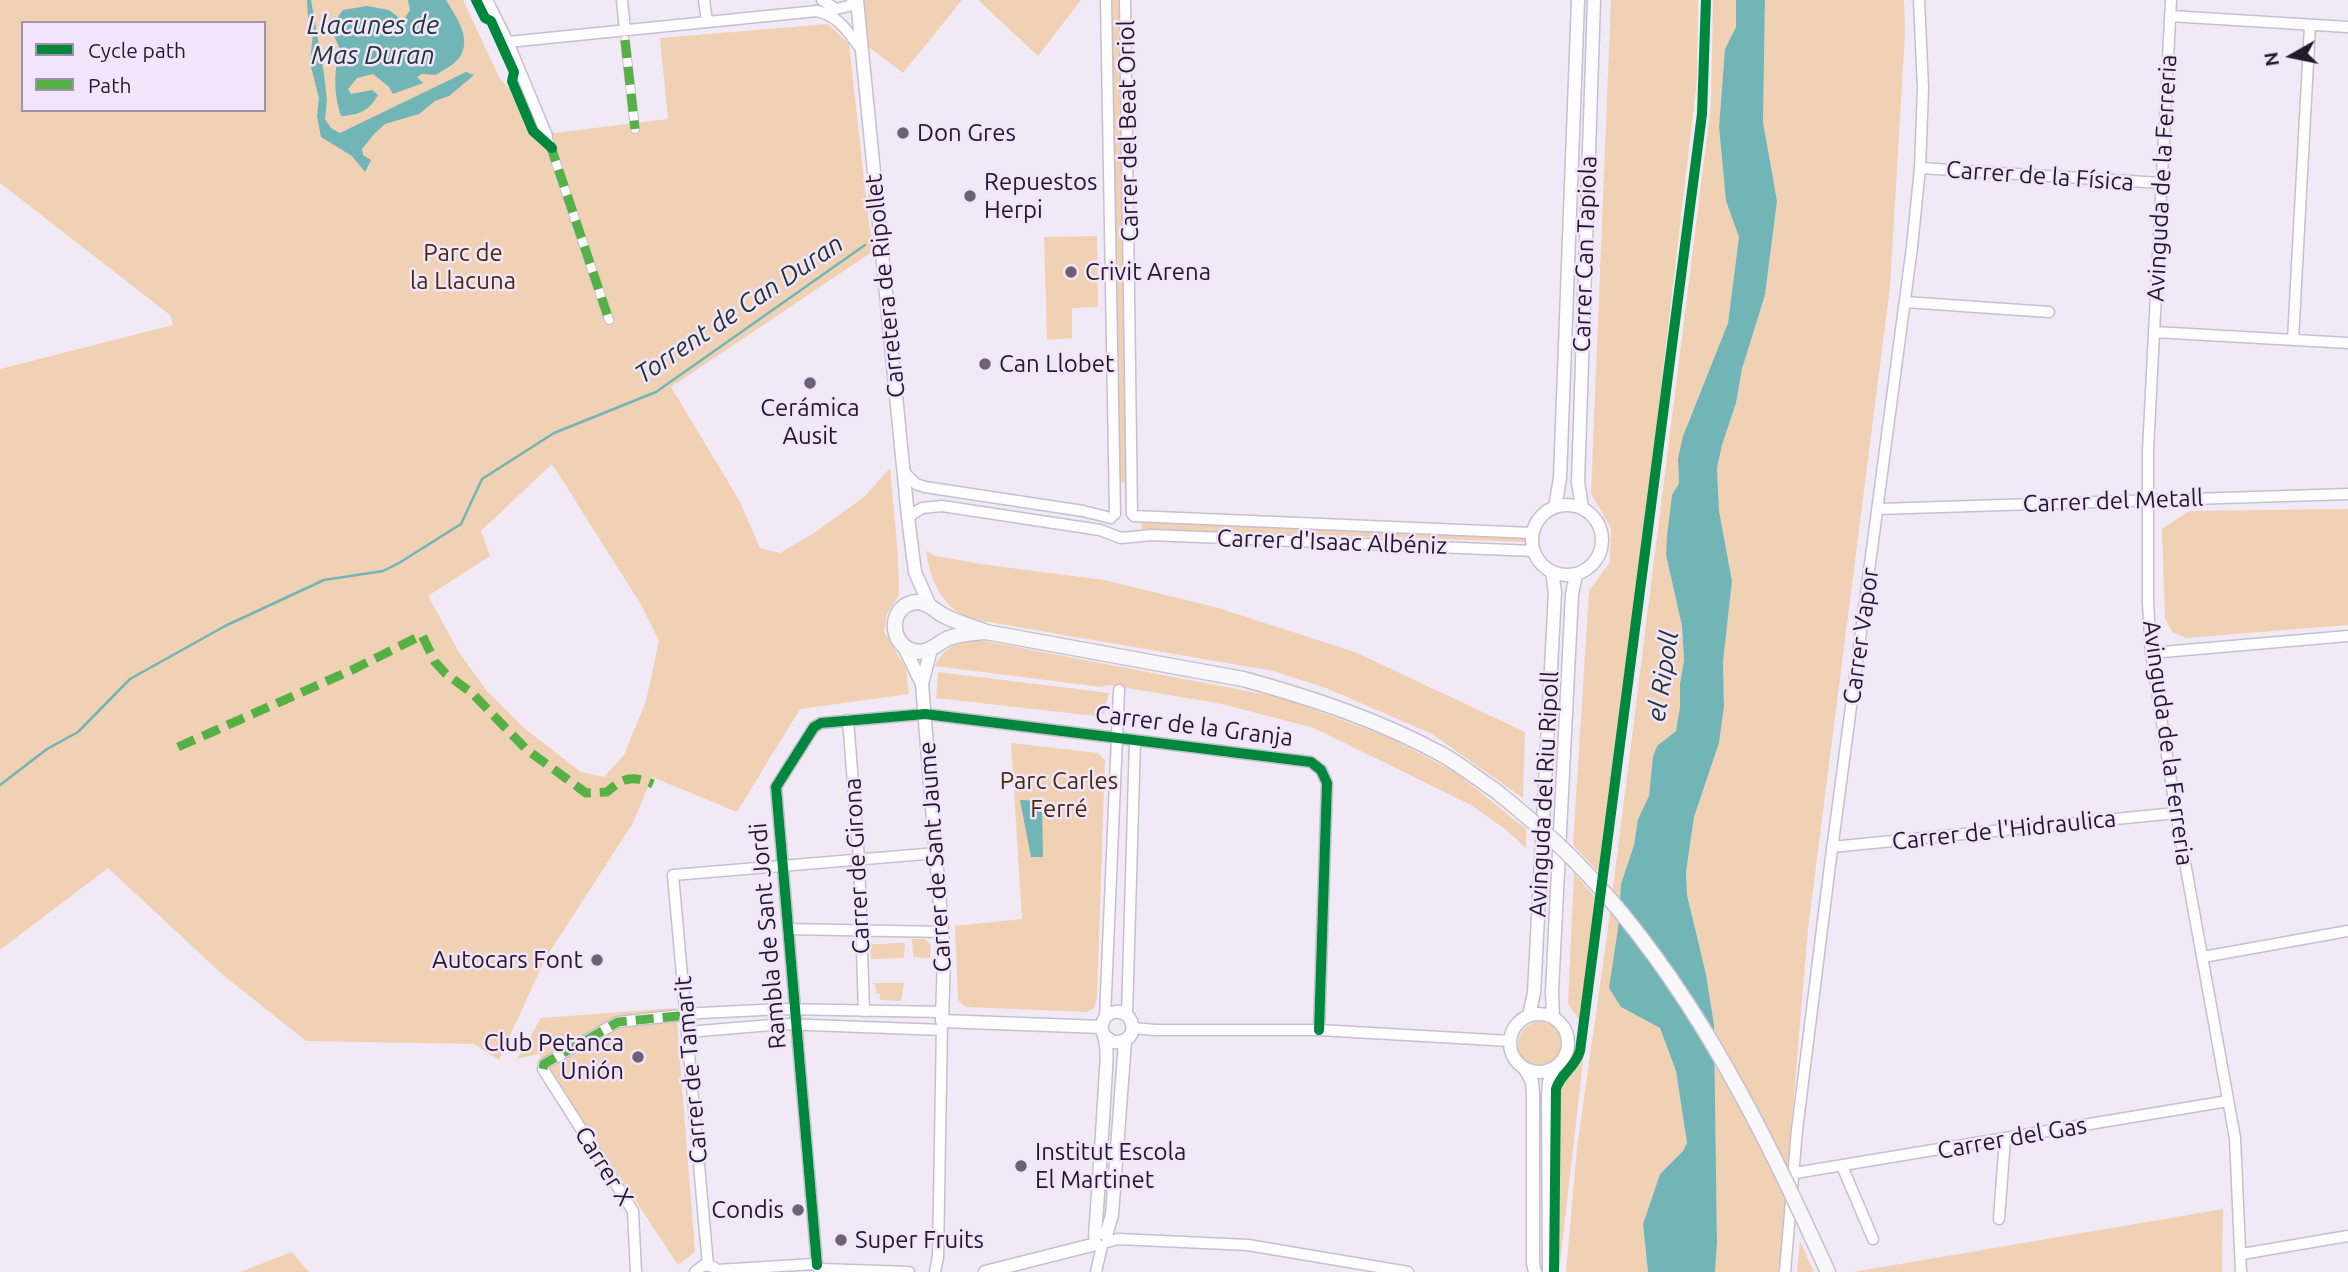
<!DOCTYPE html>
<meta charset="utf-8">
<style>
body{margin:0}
#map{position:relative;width:2348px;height:1272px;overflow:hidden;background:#f1eaf6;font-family:Ubuntu,sans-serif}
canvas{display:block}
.legend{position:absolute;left:21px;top:21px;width:245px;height:91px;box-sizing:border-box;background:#f2e5fb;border:2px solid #a093a9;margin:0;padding:9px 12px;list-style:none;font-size:21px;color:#25192d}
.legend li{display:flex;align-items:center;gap:14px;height:35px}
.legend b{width:35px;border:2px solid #a093a9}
.north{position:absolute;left:2257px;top:21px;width:70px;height:70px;-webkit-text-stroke:5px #f2e5fb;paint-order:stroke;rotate:261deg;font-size:19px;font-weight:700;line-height:28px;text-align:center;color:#25192d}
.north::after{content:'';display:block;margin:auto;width:24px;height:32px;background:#25192d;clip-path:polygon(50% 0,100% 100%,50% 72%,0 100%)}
</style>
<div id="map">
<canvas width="2348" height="1272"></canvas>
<ul class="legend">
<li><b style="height:9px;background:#00873e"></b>Cycle path</li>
<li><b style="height:9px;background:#55b146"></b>Path</li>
</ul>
<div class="north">N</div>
</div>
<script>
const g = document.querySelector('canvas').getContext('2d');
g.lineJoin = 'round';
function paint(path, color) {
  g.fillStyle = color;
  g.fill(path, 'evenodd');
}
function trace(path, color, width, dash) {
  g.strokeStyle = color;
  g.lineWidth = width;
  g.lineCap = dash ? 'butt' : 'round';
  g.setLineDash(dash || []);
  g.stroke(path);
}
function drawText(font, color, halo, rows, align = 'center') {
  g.font = font + ' Ubuntu,sans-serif';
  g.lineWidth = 5;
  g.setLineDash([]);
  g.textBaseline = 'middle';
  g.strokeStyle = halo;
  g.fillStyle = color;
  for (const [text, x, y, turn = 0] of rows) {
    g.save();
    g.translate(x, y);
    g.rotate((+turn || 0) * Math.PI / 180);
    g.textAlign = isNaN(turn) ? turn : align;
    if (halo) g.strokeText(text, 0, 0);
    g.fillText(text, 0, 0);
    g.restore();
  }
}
paint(new Path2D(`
 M 0,0 L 463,0 L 500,79 L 554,133 L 668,119 L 660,38 L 828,24 L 849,44 L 869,224 L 875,250 L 671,387 L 739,500 L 760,548 L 780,553 L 814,533 L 864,497 L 890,468 L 898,555 L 899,595 L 887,614 L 884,631 L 906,669 L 909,694 L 800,709 L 737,812 L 652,777 L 633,823 L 545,959 L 499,1060 L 474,1044 L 306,1041 L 223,975 L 108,868 L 0,950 L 0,369 L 173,325 L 170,315 L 0,183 ZM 23,23 L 264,23 L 264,110 L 23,110 ZM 552,464 L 640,603 L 659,641 L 646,701 L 624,755 L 604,777 L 581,772 L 524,728 L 486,690 L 459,652 L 428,596 L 490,556 L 481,531 Z
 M 863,0 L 962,0 L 903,73 L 866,45 Z
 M 978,0 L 1081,0 L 1038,56 Z
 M 1112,0 L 1119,0 L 1127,482 L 1120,483 Z
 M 1611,0 L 1698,0 L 1697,79 L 1604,878 L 1573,845 L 1589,591 L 1610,562 L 1611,528 L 1591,494 Z
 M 1713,0 L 1736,0 L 1736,27 L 1725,49 L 1719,127 L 1726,201 L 1739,237 L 1728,323 L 1687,425 L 1678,459 L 1679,483 L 1672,495 L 1666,555 L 1682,626 L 1684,660 L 1680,684 L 1681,707 L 1676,731 L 1657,746 L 1649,796 L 1638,819 L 1634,845 L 1621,884 L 1618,929 L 1621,1007 L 1660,1028 L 1676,1071 L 1687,1143 L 1683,1151 L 1660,1174 L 1643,1224 L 1648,1272 L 1566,1272 L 1577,1148 L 1608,928 L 1711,105 Z
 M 1765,0 L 1904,0 L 1905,33 L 1890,287 L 1808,929 L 1779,1272 L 1715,1272 L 1717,1243 L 1714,1025 L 1706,974 L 1687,895 L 1686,872 L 1694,817 L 1719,743 L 1724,708 L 1723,662 L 1732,581 L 1719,511 L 1717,468 L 1722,445 L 1736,403 L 1742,369 L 1765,295 L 1777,201 L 1763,122 Z
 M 1097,236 L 1098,307 L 1072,308 L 1072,338 L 1047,340 L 1044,237 Z
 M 2348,509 L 2348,625 L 2186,638 L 2172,632 L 2165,618 L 2162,529 L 2189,511 Z
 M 1141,519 L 1527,535 L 1526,542 L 1142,529 Z
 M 926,551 L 936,556 L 981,564 L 1104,580 L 1215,607 L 1355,652 L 1525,732 L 1523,798 L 1432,734 L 1326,688 L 1273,671 L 983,621 C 976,619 968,617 961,614 C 939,602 929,574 926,551 Z
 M 966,641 L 985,641 L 1283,698 L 1390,738 L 1455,772 L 1526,829 L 1526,848 L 1505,829 L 1471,805 L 1314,728 L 1222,704 L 1109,685 L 1101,687 L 935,666 C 943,651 950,646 966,641 Z
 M 938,672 L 1109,693 L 1104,713 L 1095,716 L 936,698 Z
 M 1011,743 L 1098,753 L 1105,760 L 1097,998 L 1094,1008 L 1087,1012 L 966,1007 L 958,1000 L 955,926 L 1022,919 Z
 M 1574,873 L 1601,904 L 1559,1272 L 1556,1272 L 1557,1120 L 1560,1082 L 1573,1073 L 1581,1058 L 1583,1044 L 1582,1025 L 1568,1003 Z
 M 912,939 L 925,939 L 931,945 L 930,958 L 913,957 Z
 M 889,943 L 905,943 L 904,958 L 871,959 L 870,944 L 888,944 Z
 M 872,983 L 904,983 L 901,1001 L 880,1000 L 880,994 L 876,993 L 875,985 Z
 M 676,1008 L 695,1252 L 678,1265 L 539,1054 L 517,1059 L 541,1018 Z
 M1518 1044a22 22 0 1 1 44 0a22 22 0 1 1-44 0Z
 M 2223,1209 L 2222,1272 L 1853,1272 Z
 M 1800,1241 L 1814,1272 L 1797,1272 Z
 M 292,1252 L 309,1272 L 240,1272 Z`), '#f0d1b4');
paint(new Path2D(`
 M 307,0 L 311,0 L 324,74 L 327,100 L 325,119 L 331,128 L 340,133 L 466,72 L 474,75 L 449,96 L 435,101 L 419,114 L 385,124 L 374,134 L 362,149 L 363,155 L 371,160 L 365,172 L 352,156 L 321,137 L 317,116 L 319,98 L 310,63 L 313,33 L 308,16 Z
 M 408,0 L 446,0 C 456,17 473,39 459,58 C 454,65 443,70 436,75 L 422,74 L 417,77 L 423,83 L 393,94 L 389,87 L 373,74 L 357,78 L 348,89 L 351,94 L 372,90 L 378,95 C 369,111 359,115 341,116 C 334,95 334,76 338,55 L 342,53 C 333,35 329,27 343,10 L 367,6 L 389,10 L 403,21 L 410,10 Z
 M 1736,0 L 1765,0 L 1763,122 L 1777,201 L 1765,295 L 1742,369 L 1736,403 L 1722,445 L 1717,468 L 1719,511 L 1732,581 L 1723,662 L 1724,707 L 1719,743 L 1694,817 L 1686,872 L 1687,895 L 1706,974 L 1714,1025 L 1717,1243 L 1715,1272 L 1648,1272 L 1643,1224 L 1660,1174 L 1683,1151 L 1687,1143 L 1676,1071 L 1660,1028 L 1621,1007 L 1609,988 L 1618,929 L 1621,884 L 1634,845 L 1638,819 L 1649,796 L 1653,757 L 1657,746 L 1676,731 L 1680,707 L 1680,684 L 1684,660 L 1682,626 L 1666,555 L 1667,536 L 1672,495 L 1679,483 L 1678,459 L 1683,436 L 1728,323 L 1739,237 L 1726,201 L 1719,127 L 1725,49 L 1736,27 Z
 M 1020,800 L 1042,801 L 1043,857 L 1031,857 Z`), '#71b5b6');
trace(new Path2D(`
 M 0,785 L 47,749 L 78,732 L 130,679 L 225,626 L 324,580 L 383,571 L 399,563 L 461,524 L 482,479 L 554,433 L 656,392 L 865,245`), '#71b5b6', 2.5);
const pedestrian = new Path2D(`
 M 625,40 L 635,129
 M 547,136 L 609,320`);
const minor = new Path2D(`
 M 487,0 L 508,42 L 547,136
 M 622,0 L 625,30
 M 704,0 L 707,21
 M 822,0 L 836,9 L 849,6 L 855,0
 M 1106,0 L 1115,514
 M 1125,0 L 1132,514
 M 2171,0 L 2148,451 L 2148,603 L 2151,653 L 2176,813 L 2235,1138 L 2241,1272
 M 2170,16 L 2348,27
 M 508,42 L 817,11 C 839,16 848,32 861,49
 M 1920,168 L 2161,183
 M 1905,302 L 2049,312
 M 2154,332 L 2348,343
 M 2293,340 L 2310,25
 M 903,471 L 916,484 L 925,487 L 1083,511 L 1111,518
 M 1878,509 L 2348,494
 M 1134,516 L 1532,533
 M 908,517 L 922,508 L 942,506 L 1100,530 L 1121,538 L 1152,535 L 1533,551
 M 2151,653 L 2348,636
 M 848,720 L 859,859 L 864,1011
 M 1832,847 L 2176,813
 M 788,929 L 943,932
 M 2203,957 L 2348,931
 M 1127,1015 L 1135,740
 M 1105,1017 L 1119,690
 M 1133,1028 L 1155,1030 L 1319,1030 L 1510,1041
 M 688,1032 L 783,1024 L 942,1030
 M 1842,1166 L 1873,1239
 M 1795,1173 L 2228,1101
 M 1999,1219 L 2005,1139
 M 1107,1242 L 1118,1239 L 1248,1245 L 1408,1272
 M 2242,1254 L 2348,1236
 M 708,1265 L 673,875 L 937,853
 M 817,1265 L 776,787 L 814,727 L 821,723 L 925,714 L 1311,762 L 1321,770 L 1327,783 L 1319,1030
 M 822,1269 L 909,1272
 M 717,1270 L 814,1264 L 823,1272
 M 636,1272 L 633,1211 L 543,1069 L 544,1064 L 618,1022 L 700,1013 L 782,1009 L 942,1012
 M 695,1272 L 704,1265 L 714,1267
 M 935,1272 L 938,1257 L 942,1024
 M 1096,1272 L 1102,1246
 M 1785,1272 L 1797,1130 L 1830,865 L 1912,247 L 1920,168 L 1923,88 L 1919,0`);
const tertiary = new Path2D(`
 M 857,0 L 908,517 L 915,572 L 930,606
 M1532 540a35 35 0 1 1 70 0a35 35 0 1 1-70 0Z
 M 1555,507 L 1560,478 L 1578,0
 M 1582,507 L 1578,482 L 1594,0
 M 904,647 L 922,684 L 944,955 L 942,1021 L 1102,1027
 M 922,684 L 931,649
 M1510 1043a29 29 0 1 1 58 0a29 29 0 1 1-58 0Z
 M 1529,1015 L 1534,993 L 1555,592 L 1552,572
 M 1553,1017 L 1552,991 L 1572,594 L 1576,575
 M 1525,1069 L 1532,1082 L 1533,1094 L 1533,1263 L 1535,1272
 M 1106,1235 L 1112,1215 L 1125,1041
 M 1095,1236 C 1099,1180 1103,1124 1106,1068 C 1107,1058 1107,1046 1104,1036 C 1103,1030 1101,1032 1102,1026 C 1104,1008 1128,1007 1132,1024 C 1135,1037 1124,1043 1113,1042 L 1104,1036
 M 985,1272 L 1096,1244
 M 1549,1272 L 1548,1095 L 1549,1082 L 1554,1068`);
const secondary = new Path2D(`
 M 986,632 C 974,633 961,634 949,638 C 937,643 928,655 914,651 C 888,645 888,604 917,602 C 927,602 933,609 941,614 C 954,622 972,626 986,632 L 1243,679 C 1312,698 1379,720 1443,755 C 1461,765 1478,779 1496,791
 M 1802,1216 L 1828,1272`);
trace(pedestrian, '#c7bfcd', 10);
trace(minor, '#c7bfcd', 13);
trace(tertiary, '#c7bfcd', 15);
trace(secondary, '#c7bfcd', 17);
trace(pedestrian, '#fdfcfe', 8);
trace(minor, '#fdfcfe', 10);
trace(tertiary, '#fdfcfe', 12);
trace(secondary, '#f8f8fa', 14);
const secondaryBridge = new Path2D(`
 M 1496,791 C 1522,812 1548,834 1572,858 C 1672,959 1743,1089 1802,1216`);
trace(secondaryBridge, '#c7bfcd', 17, []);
trace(secondaryBridge, '#f8f8fa', 14);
trace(new Path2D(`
 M 625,40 L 635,129
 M 550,144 L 609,320
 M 178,747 L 352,670 L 422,635 L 435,662 L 446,674 L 472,693 L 526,749 L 586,793 L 607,792 C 624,777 632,775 653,784
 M 543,1069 L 544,1064 L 618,1022 L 687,1015`), '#55b146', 9, [18, 9]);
trace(new Path2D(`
 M 476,0 L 485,18 L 491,21 L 514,72 L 512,81 L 533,131 L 552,148
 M 817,1265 L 776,787 L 814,727 L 821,723 L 925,714 L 1311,762 L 1321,770 L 1327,783 L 1319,1030
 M 1554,1272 L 1556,1089 C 1560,1074 1575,1068 1580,1051 L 1697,153 L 1702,114 L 1706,0`), '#00873e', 10);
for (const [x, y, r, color] of [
 [903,133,7,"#6c6273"],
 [970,196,7,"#6c6273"],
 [1071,272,7,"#6c6273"],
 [985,364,7,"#6c6273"],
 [810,383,7,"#6c6273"],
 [597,960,7,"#6c6273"],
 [638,1057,7,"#6c6273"],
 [1021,1166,7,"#6c6273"],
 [798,1210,7,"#6c6273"],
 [841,1240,7,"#6c6273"]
]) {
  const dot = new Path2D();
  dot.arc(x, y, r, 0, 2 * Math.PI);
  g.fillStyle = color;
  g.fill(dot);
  trace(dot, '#f2e5fb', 2.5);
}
drawText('24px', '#25192d', '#f2e5fb', [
 ["Carrer del Beat Oriol",1128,131,-91],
 ["Carrer de la Física",2040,176,4],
 ["Avinguda de la Ferreria",2162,178,-87],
 ["Carrer Can Tapiola",1585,254,-88],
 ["Carretera de Ripollet",885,286,-96],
 ["Carrer del Metall",2113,501,-2],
 ["Carrer d'Isaac Albéniz",1332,542,2],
 ["Carrer Vapor",1861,636,-82],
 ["Carrer de la Granja",1194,726,7],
 ["Avinguda de la Ferreria",2168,743,82],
 ["Avinguda del Riu Ripoll",1544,794,-87],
 ["Carrer de l'Hidraulica",2004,830,-6],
 ["Carrer de Sant Jaume",935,857,-94],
 ["Carrer de Girona",857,866,-93],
 ["Rambla de Sant Jordi",768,936,-95],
 ["Carrer de Tamarit",691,1070,-95],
 ["Carrer del Gas",2012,1138,-10],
 ["Carrer X",604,1166,58]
]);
drawText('24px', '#25192d', '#f2e5fb', [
 ["Don Gres",917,133],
 ["Repuestos",984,182],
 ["Herpi",984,210],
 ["Crivit Arena",1085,272],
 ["Can Llobet",999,364],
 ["Cerámica",810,408,"center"],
 ["Ausit",810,436,"center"],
 ["Autocars Font",583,960,"right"],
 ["Club Petanca",624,1043,"right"],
 ["Unión",624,1071,"right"],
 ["Institut Escola",1035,1152],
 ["El Martinet",1035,1180],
 ["Condis",784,1210,"right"],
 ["Super Fruits",855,1240]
], 'left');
drawText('24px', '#442c0c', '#f2e5fb', [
 ["Parc de",463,253],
 ["la Llacuna",463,281],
 ["Parc Carles",1059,781],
 ["Ferré",1059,809]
]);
drawText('italic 26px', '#203736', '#f2e5fb', [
 ["Llacunes de",373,25],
 ["Mas Duran",373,55],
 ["Torrent de Can Duran",739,309,-34],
 ["el Ripoll",1663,676,-81]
]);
</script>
